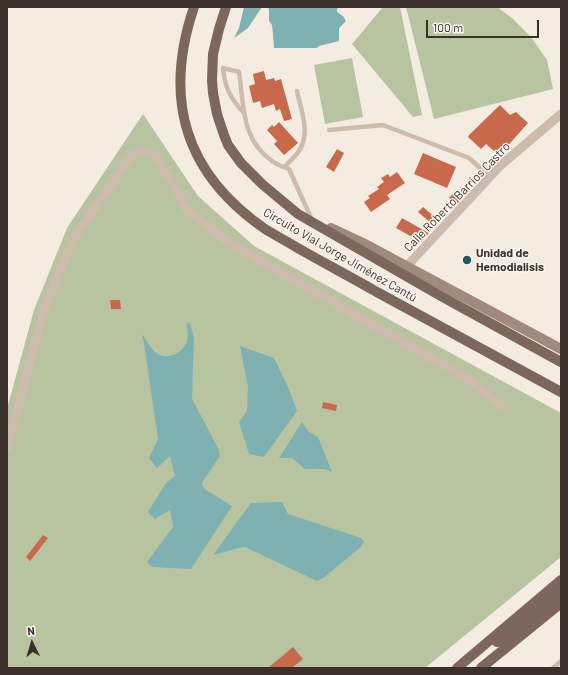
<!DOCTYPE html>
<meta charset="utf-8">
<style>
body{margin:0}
#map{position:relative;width:568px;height:675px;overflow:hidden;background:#f4ebe1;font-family:Barlow,sans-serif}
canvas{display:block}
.frame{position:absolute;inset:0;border:8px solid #3b302b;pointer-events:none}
.north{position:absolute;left:12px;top:623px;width:40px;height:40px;-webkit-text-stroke:3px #fbf5ee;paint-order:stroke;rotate:355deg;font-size:11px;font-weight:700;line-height:16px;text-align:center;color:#3b302b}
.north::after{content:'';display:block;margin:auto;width:14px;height:18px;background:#3b302b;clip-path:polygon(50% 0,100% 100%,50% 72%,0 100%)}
.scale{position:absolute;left:426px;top:20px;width:113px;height:18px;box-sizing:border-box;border:2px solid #3b302b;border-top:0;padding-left:5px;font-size:12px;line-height:14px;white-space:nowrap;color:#3b302b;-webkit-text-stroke:3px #fbf5ee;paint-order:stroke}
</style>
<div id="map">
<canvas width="568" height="675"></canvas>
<div class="frame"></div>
<div class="north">N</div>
<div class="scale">100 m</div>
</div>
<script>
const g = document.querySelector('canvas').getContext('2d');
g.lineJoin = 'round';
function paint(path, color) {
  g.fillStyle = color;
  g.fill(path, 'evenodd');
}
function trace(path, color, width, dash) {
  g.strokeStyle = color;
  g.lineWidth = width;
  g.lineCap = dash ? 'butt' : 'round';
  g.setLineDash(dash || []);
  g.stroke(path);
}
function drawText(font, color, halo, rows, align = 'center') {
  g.font = font + ' Barlow,sans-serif';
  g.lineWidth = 3;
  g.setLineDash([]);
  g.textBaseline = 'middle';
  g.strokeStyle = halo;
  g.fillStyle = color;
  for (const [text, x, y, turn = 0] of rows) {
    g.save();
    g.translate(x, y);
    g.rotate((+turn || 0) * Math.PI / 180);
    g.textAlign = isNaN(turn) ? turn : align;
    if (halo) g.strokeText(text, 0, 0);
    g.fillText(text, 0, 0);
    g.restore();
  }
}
paint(new Path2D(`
 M 383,7 L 400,7 L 422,115 L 413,117 L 352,44 Z
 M 406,7 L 497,7 L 513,19 L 531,37 L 547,60 L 553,89 L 434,119 Z
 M 352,58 L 363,117 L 325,124 L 314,65 Z
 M 143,114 L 198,196 L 254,246 L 561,413 L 561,557 L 425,668 L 7,668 L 7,409 L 34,310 L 67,228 Z`), '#b8c4a0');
paint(new Path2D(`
 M 244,7 L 262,7 L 248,28 L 234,38 L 239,28 Z
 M 268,7 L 340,7 L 337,9 L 337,12 L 343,16 L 346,21 L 339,28 L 339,41 L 319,46 L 317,48 L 274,48 L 273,34 L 272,25 L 269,21 L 269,10 Z
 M 187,322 L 190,323 L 194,337 L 192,399 L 218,448 L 220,456 L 203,481 L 202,485 L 206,490 L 232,506 L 191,569 L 152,567 L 147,562 L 173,527 L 170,510 L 155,519 L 148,512 L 166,483 L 175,476 L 170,456 L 157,468 L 149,458 L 158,439 L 144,343 L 142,337 L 143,335 C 146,340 150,347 154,351 C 165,362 183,354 187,341 C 189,336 187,328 187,322 Z
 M 240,346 L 274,358 L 289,389 L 297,411 L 264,457 L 249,454 L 239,422 L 247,411 L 248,387 Z
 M 302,422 L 309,432 L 318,437 L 332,472 L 325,469 L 305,469 L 292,458 L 279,458 Z
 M 282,502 L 288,514 L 361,538 L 364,542 L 361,547 L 323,578 L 317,581 L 245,547 C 234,548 224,553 213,555 L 251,503 Z`), '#7fb0b2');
paint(new Path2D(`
 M 264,71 L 266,80 L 274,78 L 275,81 L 281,79 L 292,119 L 284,121 L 280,109 L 276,111 L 274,104 L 262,108 L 260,101 L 253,103 L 249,86 L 255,84 L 253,74 Z
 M 500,105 L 510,115 L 516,112 L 528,123 L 505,149 L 494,151 L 486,144 L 481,149 L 468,137 L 469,135 Z
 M 279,122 L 298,143 L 284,155 L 274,144 L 277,141 L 267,130 L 272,125 L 274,127 Z
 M 337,149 L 344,153 L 334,172 L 326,167 Z
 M 423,153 L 456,167 L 447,188 L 414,174 Z
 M 397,172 L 405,183 L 387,195 L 390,199 L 371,212 L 364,202 L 370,198 L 368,196 L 379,189 L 377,187 L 384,182 L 381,178 L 388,174 L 390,177 Z
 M 456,190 L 464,196 L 456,205 L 449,198 Z
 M 423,207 L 436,218 L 431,223 L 418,212 Z
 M 402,218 L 425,231 L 429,233 L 421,242 L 396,228 Z
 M 110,300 L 120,300 L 121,309 L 111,309 Z
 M 323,402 L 337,405 L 336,411 L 322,408 Z
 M 43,535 L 48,538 L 30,561 L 26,557 Z
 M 293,647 L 303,659 L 292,668 L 268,668 Z`), '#c8694b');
trace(new Path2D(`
 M 244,113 C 230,98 225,88 223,68 L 239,72 C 244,106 241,139 272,161 C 277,165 284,167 289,169 L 312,220
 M 329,130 L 383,125 L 469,158 L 490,177
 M 284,167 C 289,162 295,157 299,151 C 311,132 301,111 297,91
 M 553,668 L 561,661`), '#cdbbac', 4.5);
trace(new Path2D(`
 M 407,266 L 501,165 L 561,114
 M 7,448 L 44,310 L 74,238 L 132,155 C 141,150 148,151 157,157 L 186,209 L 225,240 L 285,275 L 468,379 L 501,406`), '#cdbbac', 9);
trace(new Path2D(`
 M 331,228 L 363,243 L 561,349`), '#a18a7d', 10);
trace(new Path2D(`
 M 194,7 C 163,99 184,173 265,229 C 275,235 286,241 296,247 C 322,262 349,276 375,291 C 437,325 499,358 561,392
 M 226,7 L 219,29 L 213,54 L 212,80 L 213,93 L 217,114 L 224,135 L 228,145 L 241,163 L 262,184 L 298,214 L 439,295 L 561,362
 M 497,642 L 515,629 L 561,591
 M 457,668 L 561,580
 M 481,668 L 561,603`), '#7d675c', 10);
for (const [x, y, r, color] of [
 [467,260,5,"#1f5a5e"]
]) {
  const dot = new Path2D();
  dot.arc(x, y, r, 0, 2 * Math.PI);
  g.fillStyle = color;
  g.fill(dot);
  trace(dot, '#fbf5ee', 1.5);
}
drawText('12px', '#3b302b', '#fbf5ee', [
 ["Calle Roberto Barrios Castro",457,197,-46],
 ["Circuito Vial Jorge Jiménez Cantú",340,255,30]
]);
drawText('bold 12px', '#3b302b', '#fbf5ee', [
 ["Unidad de",476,253],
 ["Hemodialisis",476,267]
], 'left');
</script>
